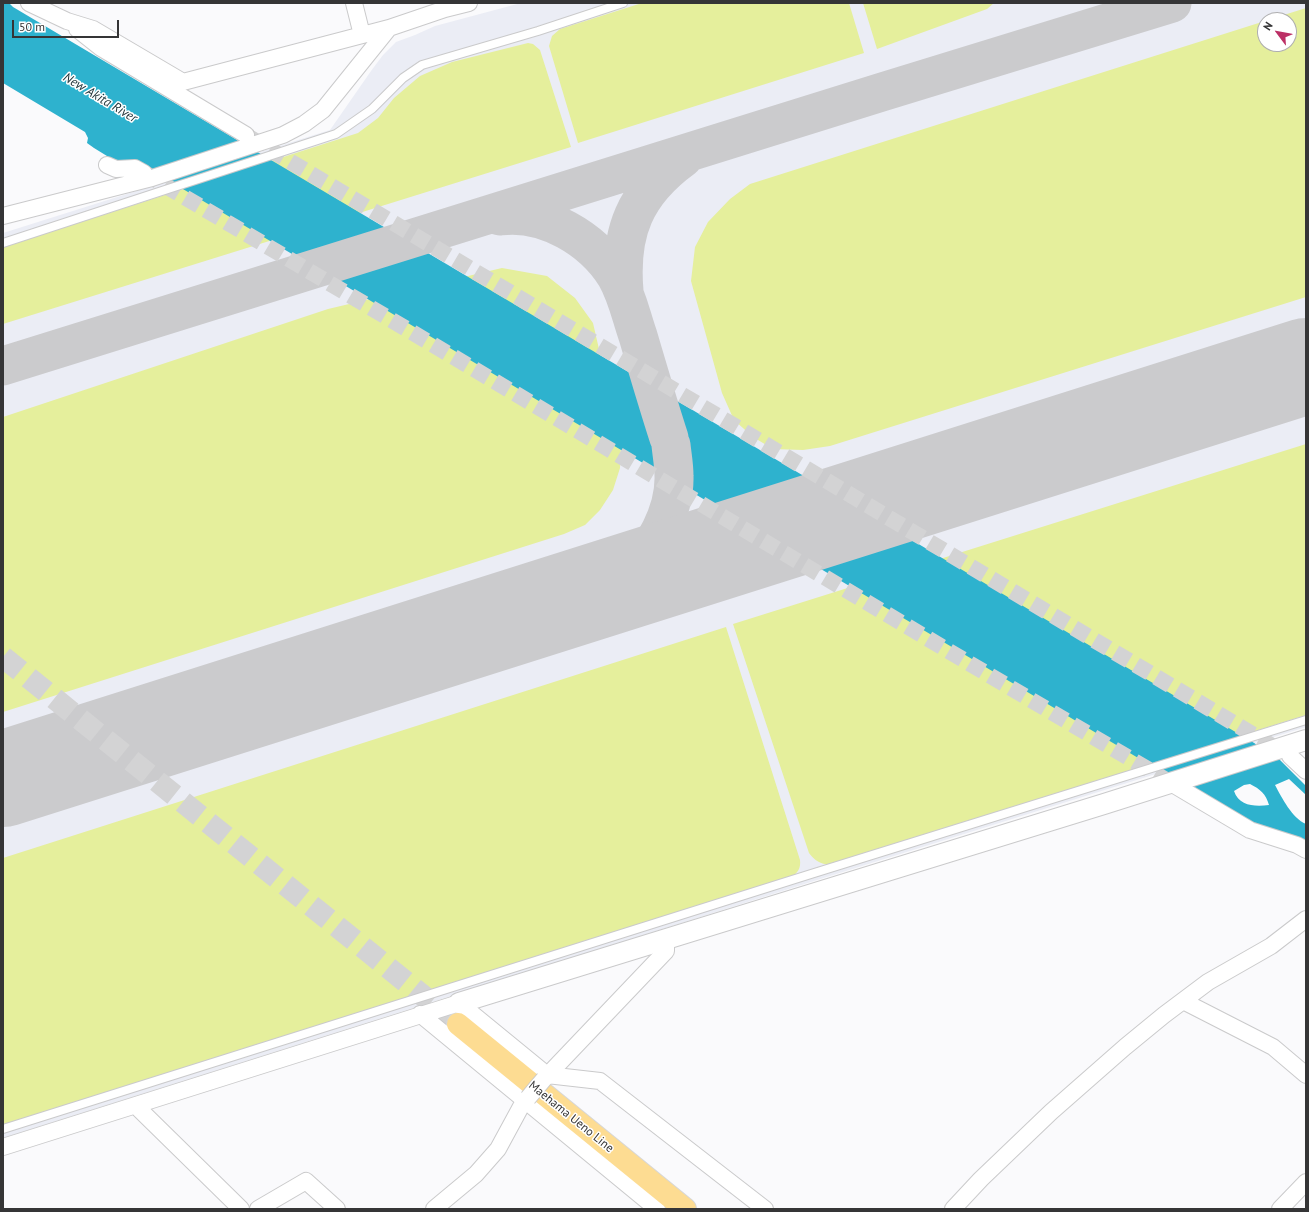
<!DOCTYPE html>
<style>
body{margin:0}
#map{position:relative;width:1309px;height:1212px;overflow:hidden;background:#fafafc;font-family:"PT Sans",sans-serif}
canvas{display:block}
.frame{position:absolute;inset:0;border:4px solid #353536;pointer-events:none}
.north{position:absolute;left:1257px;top:12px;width:40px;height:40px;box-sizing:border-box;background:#fff;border:1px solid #aeaeaf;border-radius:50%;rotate:302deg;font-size:11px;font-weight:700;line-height:16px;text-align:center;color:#353536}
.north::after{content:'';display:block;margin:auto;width:14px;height:18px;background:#bc3066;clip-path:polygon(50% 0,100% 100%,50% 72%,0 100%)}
.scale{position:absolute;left:12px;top:20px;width:107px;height:18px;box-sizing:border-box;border:2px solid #353536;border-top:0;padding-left:5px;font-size:12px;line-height:14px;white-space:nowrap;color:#353536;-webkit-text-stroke:3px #fff;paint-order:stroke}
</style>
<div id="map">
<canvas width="1309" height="1212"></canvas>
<div class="frame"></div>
<div class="north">N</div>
<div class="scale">50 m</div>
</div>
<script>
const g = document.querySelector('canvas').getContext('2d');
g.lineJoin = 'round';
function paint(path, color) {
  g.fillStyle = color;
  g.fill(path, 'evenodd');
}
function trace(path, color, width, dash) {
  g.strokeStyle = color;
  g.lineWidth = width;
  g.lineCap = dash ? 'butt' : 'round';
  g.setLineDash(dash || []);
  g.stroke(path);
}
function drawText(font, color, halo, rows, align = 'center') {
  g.font = font + ' "PT Sans",sans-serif';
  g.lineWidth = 3;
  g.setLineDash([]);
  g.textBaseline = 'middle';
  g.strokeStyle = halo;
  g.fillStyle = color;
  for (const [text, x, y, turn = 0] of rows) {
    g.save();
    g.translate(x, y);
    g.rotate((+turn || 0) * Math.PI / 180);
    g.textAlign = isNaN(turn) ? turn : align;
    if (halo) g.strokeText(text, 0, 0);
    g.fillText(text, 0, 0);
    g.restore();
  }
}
paint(new Path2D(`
 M 521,3 L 1306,3 L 1306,727 L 814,881 L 3,1138 L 3,233 L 330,130 L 371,71 L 383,55 L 396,42 L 415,35 L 435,26 ZM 1265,20 L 1289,20 L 1289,44 L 1265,44 Z`), '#ebedf5');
paint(new Path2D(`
 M 642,3 L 849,3 L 864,53 L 578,143 L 549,46 L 552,36 L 560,29 Z
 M 863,3 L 994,3 L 987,9 L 877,49 Z
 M 1306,8 L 1306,297 L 830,446 L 803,450 L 773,449 L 753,437 L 734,420 L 722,393 L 691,281 L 695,247 L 708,222 L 730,199 L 750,184 L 1265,21 L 1265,44 L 1289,44 L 1289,20 L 1268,20 Z
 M 528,43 L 533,44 L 540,50 L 571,147 L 3,324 L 3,247 L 358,133 L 378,118 L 394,98 L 420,76 L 452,62 Z
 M 502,268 L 547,276 L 575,298 L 593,323 L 621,445 L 620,468 L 613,490 L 600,510 L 585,525 L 564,534 L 3,712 L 3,417 L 328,309 Z
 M 1306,444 L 1306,715 L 835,864 C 823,866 816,862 809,853 L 733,624 Z
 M 726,627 L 800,860 C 801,868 798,873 790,878 L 3,1125 L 3,858 Z`), '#e5ef9c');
paint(new Path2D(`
 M 3,3 L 9,3 L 13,7 L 45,26 L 1276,756 L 1306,786 L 1306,795 L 1289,779 L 1275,785 C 1282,798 1292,818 1306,824 L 1306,842 L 1249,824 L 151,170 L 120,164 L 94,148 L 87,143 L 88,138 L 85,132 L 3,83 ZM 1250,784 C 1260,789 1266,794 1269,805 C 1255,807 1239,806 1234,791 L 1244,785 Z`), '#2eb2ce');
trace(new Path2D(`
 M 500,216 C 545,210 593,239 616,276 C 627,295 631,316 638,336 C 648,370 658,404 669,438
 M 624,291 C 619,232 635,193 683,158
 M 3,366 L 882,92 L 1172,3
 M 583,595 C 598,589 614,583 627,573 C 654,552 675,510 674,476 C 674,465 672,455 671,445`), '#cbcbcd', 39);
trace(new Path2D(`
 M 3,779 L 1306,366`), '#cbcbcd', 96);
trace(new Path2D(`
 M 249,137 L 1284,753
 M 144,173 L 1176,786`), '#d3d3d4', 16, [16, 8]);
trace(new Path2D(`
 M 3,657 L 458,1024`), '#d3d3d4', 22, [22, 11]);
const service = new Path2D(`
 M 3,243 L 336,134 L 372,109 L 403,78 L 422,65 L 538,31 L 623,3
 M 3,1129 L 811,874 L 1306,720`);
const minor = new Path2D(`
 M 29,3 L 67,21 L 93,29 L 183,82 L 389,28
 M 354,3 L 362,35
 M 77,29 L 101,48 L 246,135
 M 107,165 L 116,169 L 135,168 L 144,173
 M 3,216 L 152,178 L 283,135 L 304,124 L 323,110 L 389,28 L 445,9 L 469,3
 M 1290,756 L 1306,771
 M 1176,786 L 1250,830 L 1297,845 L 1306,850
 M 1183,1001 L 1273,1047 L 1306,1075
 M 420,1014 L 657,1209
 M 544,1079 L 666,951 L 666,940
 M 136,1106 L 241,1209
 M 3,1147 L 459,1003 L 547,1075 L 600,1081 L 765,1209
 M 258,1209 L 306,1181 L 337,1209
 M 434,1209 L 476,1174 L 498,1149 L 524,1101 L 528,1098
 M 953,1209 L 981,1179 L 1051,1112 L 1125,1047 L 1164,1015 L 1208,982 L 1271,946 L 1306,919
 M 1280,1209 L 1306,1182`);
const tertiary = new Path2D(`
 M 459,1003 L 1104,804 L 1306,740`);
const primary = new Path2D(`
 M 458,1024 L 685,1209`);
trace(service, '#cacacb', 10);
trace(minor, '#cacacb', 18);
trace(tertiary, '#cacacb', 22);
trace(primary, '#d7d7d7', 24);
trace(service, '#fff', 8);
trace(minor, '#fff', 16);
trace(tertiary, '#fff', 20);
trace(primary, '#fddc92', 22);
const minorBridge = new Path2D(`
 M 528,1098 L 544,1079`);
trace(minorBridge, '#cacacb', 18, []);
trace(minorBridge, '#fff', 16);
drawText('12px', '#353536', '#fff', [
 ["Maehama Ueno Line",571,1117,39]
]);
drawText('italic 13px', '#1b3036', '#fff', [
 ["New Akita River",100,98,31]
]);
</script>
